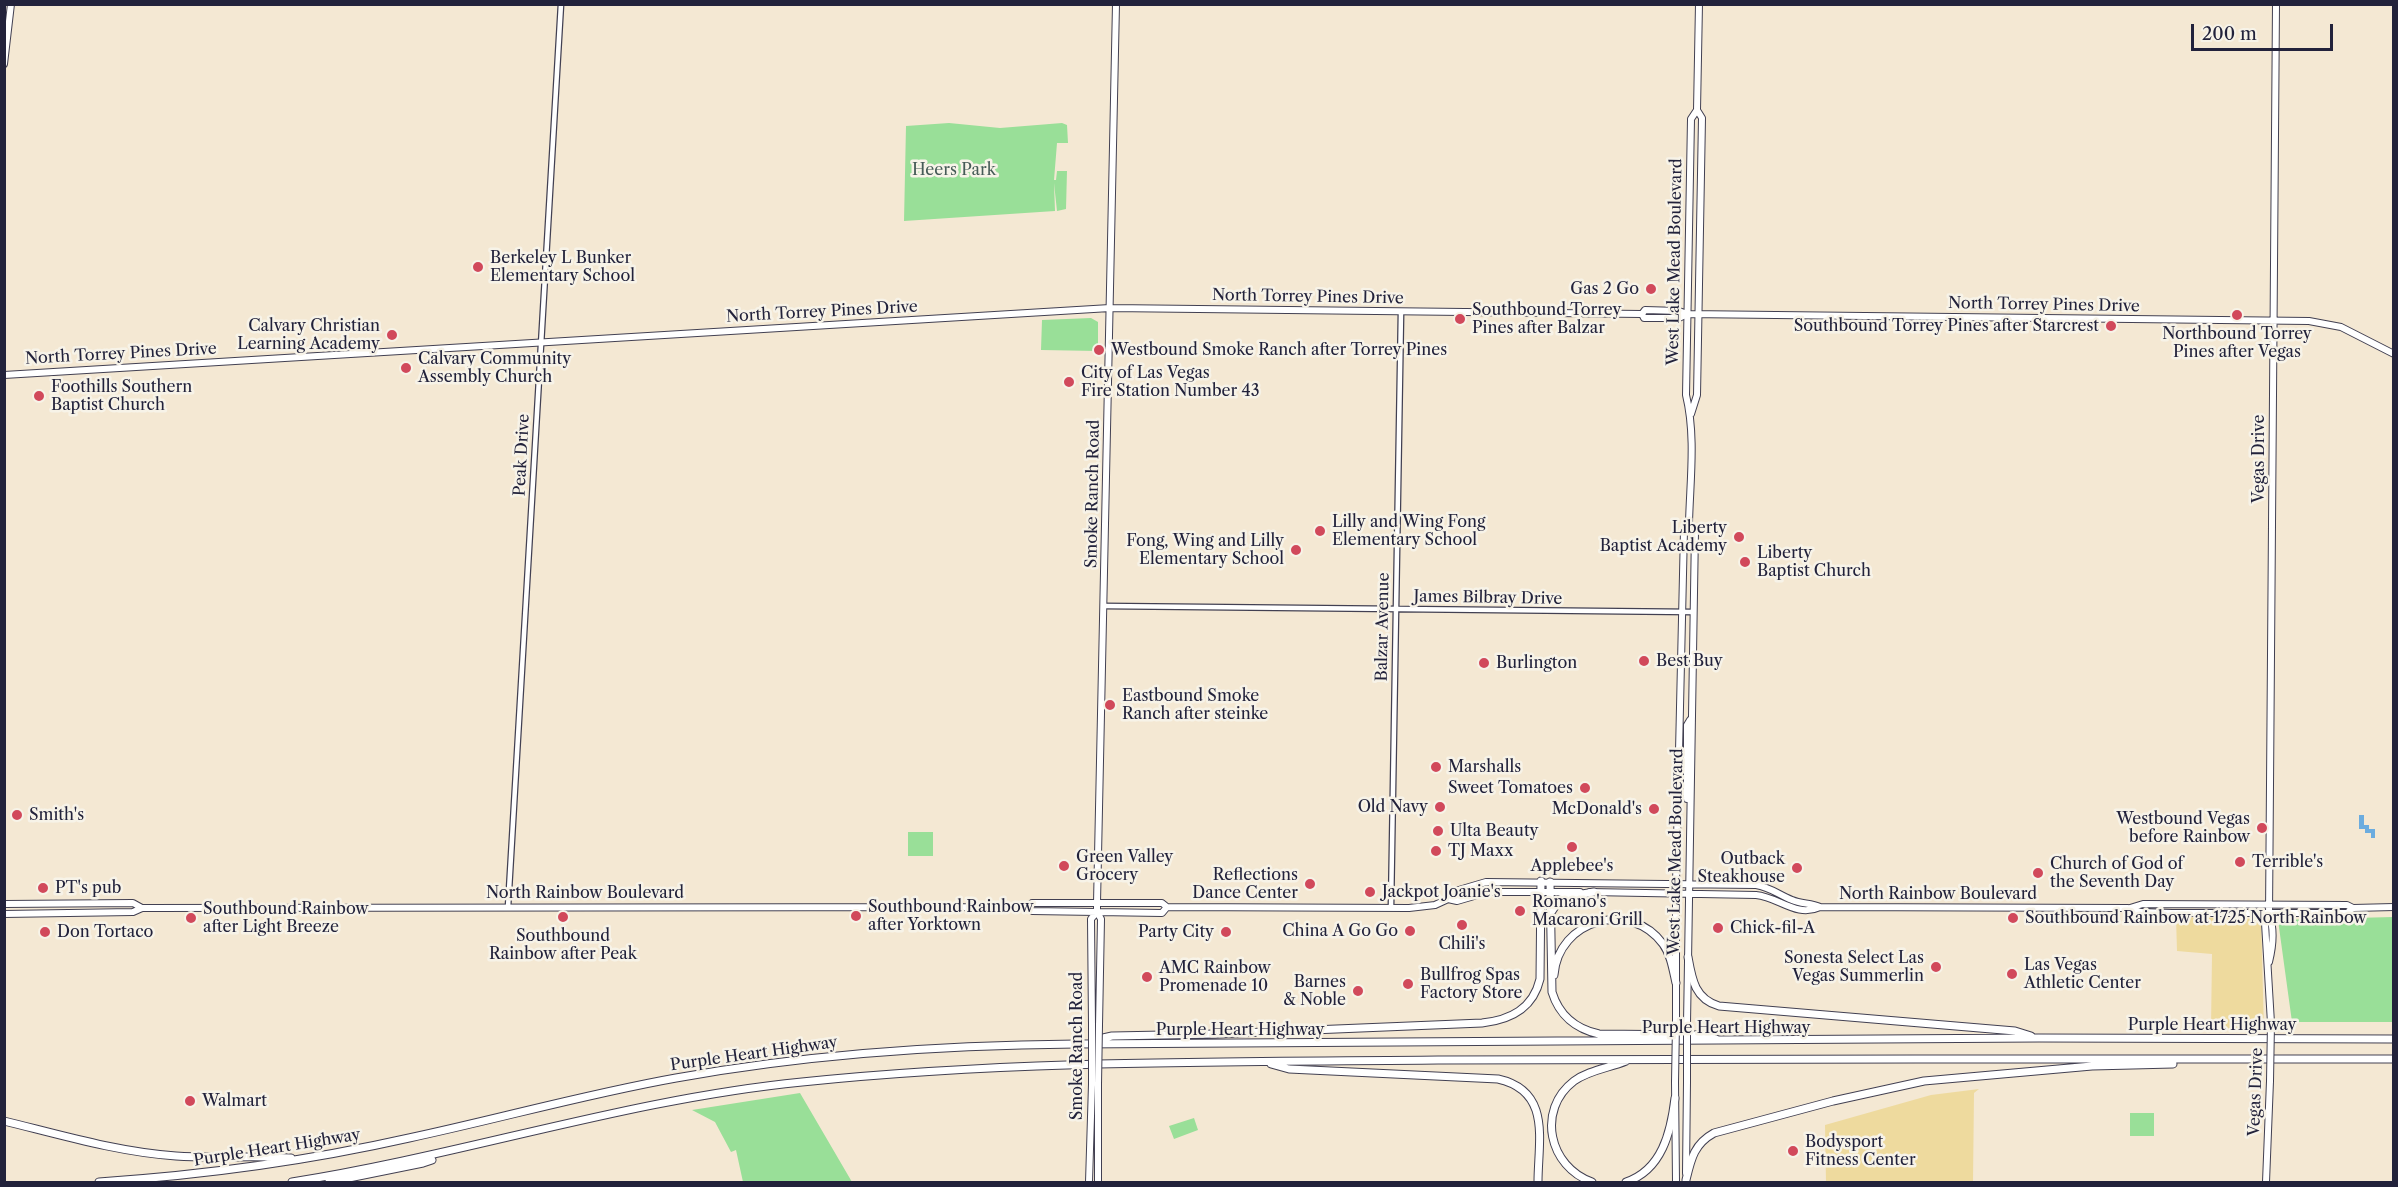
<!DOCTYPE html>
<style>
body{margin:0}
#map{position:relative;width:2398px;height:1187px;overflow:hidden;background:#f4e8d3;font-family:"Libre Caslon Text",serif}
canvas{display:block}
.frame{position:absolute;inset:0;border:6px solid #22223b;pointer-events:none}
.scale{position:absolute;left:2191px;top:24px;width:142px;height:27px;box-sizing:border-box;border:3px solid #22223b;border-top:0;padding-left:8px;font-size:18px;line-height:21px;white-space:nowrap;color:#22223b;-webkit-text-stroke:4px #f7f3e8;paint-order:stroke}
</style>
<div id="map">
<canvas width="2398" height="1187"></canvas>
<div class="frame"></div>
<div class="scale">200 m</div>
</div>
<script>
const g = document.querySelector('canvas').getContext('2d');
g.lineJoin = 'round';
function paint(path, color) {
  g.fillStyle = color;
  g.fill(path, 'evenodd');
}
function trace(path, color, width, dash) {
  g.strokeStyle = color;
  g.lineWidth = width;
  g.lineCap = dash ? 'butt' : 'round';
  g.setLineDash(dash || []);
  g.stroke(path);
}
function drawText(font, color, halo, rows, align = 'center') {
  g.font = font + ' "Libre Caslon Text",serif';
  g.lineWidth = 5;
  g.setLineDash([]);
  g.textBaseline = 'middle';
  g.strokeStyle = halo;
  g.fillStyle = color;
  for (const [text, x, y, turn = 0] of rows) {
    g.save();
    g.translate(x, y);
    g.rotate((+turn || 0) * Math.PI / 180);
    g.textAlign = isNaN(turn) ? turn : align;
    if (halo) g.strokeText(text, 0, 0);
    g.fillText(text, 0, 0);
    g.restore();
  }
}
paint(new Path2D(`
 M 949,123 L 1000,128 L 1062,123 L 1067,125 L 1068,143 L 1057,143 L 1054,180 L 1056,180 L 1057,171 L 1067,171 L 1066,209 L 1057,211 L 1054,183 L 1055,211 L 904,221 L 906,126 Z
 M 1091,318 L 1098,322 L 1098,351 L 1041,350 L 1042,320 Z
 M 908,832 L 933,832 L 933,856 L 908,856 Z
 M 2393,917 L 2393,1022 L 2292,1022 L 2278,920 Z
 M 800,1093 L 852,1182 L 743,1182 L 736,1150 L 731,1152 L 715,1122 L 692,1110 Z
 M 2130,1113 L 2154,1113 L 2154,1136 L 2130,1136 Z
 M 1194,1118 L 1198,1130 L 1174,1139 L 1169,1126 Z`), '#99df98');
paint(new Path2D(`
 M 2176,917 L 2261,919 L 2264,1030 L 2211,1029 L 2212,954 L 2177,951 Z
 M 1979,1089 L 1974,1093 L 1973,1182 L 1826,1182 L 1825,1125 L 1931,1095 Z`), '#eeda9e');
paint(new Path2D(`
 M 2359,815 L 2364,815 L 2364,825 L 2369,825 L 2369,829 L 2375,829 L 2375,838 L 2371,838 L 2371,833 L 2365,833 L 2365,829 L 2359,829 Z`), '#6bacdf');
const minor = new Path2D(`
 M 1104,606 L 1693,612
 M 508,907 L 561,4
 M 1391,907 L 1401,312`);
const major = new Path2D(`
 M 4,64 L 11,4
 M 1642,314 L 1645,310 L 1679,311 L 1687,314 L 2309,321 L 2341,327 L 2394,354
 M 1642,314 L 1644,318 L 1679,318 L 1687,314
 M 4,375 L 1110,308 L 1642,314
 M 1691,414 L 1697,395 L 1702,118 L 1697,110 L 1699,4
 M 1687,799 L 1687,725 L 1690,720
 M 1590,892 L 1756,895 C 1779,897 1796,918 1820,907 L 2128,908 L 2141,912 L 2172,913 L 2347,913 L 2353,908 L 2394,907
 M 1448,899 L 1457,901 L 1488,892 L 1580,892
 M 4,904 L 133,903 L 142,908
 M 1028,907 L 1032,911 L 1162,913 L 1167,907 L 1409,908 L 1435,905 L 1448,899 L 1452,892 L 1486,882 L 1756,885 C 1770,887 1779,895 1792,900 C 1801,904 1811,903 1820,907
 M 2130,908 L 2143,904 L 2347,905 L 2353,908
 M 4,914 L 133,912 L 142,908 L 1028,907 L 1032,903 L 1162,903 L 1167,907
 M 2269,962 C 2273,946 2275,930 2269,914
 M 1687,1023 L 1695,531 L 1689,523
 M 2271,1023 L 2265,923 L 2269,913 L 2276,4
 M 1676,1024 L 1676,884 L 1684,530 L 1689,523 C 1690,481 1696,436 1686,395 L 1691,119 L 1697,110
 M 1092,1025 L 1091,919 L 1097,912
 M 1099,1025 L 1101,919 L 1097,912 L 1097,903 L 1116,4
 M 1675,1082 L 1676,1182
 M 1686,1173 L 1687,1082
 M 1089,1182 L 1092,1084
 M 1098,1182 L 1098,1084
 M 2266,1182 L 2270,1081`);
const highway = new Path2D(`
 M 1550,882 L 1552,992 C 1559,1015 1576,1029 1599,1034 L 1698,1035 L 1716,1039
 M 1550,914 L 1560,899 L 1565,897 L 1594,892
 M 1688,957 C 1692,980 1695,999 1719,1006 L 2015,1031 L 2031,1036
 M 1554,975 C 1558,920 1630,899 1663,944 C 1671,955 1673,970 1676,983
 M 1094,1040 L 1112,1036 L 1215,1034 L 1482,1023 C 1510,1020 1533,1009 1540,979 L 1541,881
 M 1271,1064 L 1289,1069 L 1498,1079 C 1552,1091 1538,1141 1538,1182
 M 4,1121 C 61,1135 118,1152 176,1156 C 214,1159 253,1155 291,1158
 M 1686,1180 C 1691,1159 1694,1144 1714,1133 L 1833,1101 L 1924,1081 L 2092,1066 L 2173,1064
 M 99,1182 C 204,1175 307,1161 409,1138 C 498,1119 586,1094 676,1078 C 809,1054 942,1045 1076,1044 L 2039,1038 L 2394,1039
 M 292,1182 C 463,1155 629,1099 802,1082 C 1013,1060 1226,1062 1438,1060 C 1757,1058 2075,1060 2394,1059
 M 329,1182 L 423,1163 L 432,1160
 M 1592,1182 C 1549,1167 1536,1110 1574,1081 C 1589,1070 1609,1068 1626,1061
 M 1626,1182 C 1662,1170 1671,1132 1675,1098`);
trace(minor, '#424052', 7);
trace(major, '#424052', 8);
trace(highway, '#424052', 9);
trace(minor, '#fff', 4.5);
trace(major, '#fff', 6);
trace(highway, '#fff', 7);
const majorBridge = new Path2D(`
 M 2270,1081 L 2271,1023
 M 1675,1082 L 1676,1024
 M 1687,1082 L 1687,1023
 M 1092,1084 L 1092,1025
 M 1098,1084 L 1099,1025`);
trace(majorBridge, '#424052', 8, []);
trace(majorBridge, '#fff', 6);
for (const [x, y, r, color] of [
 [478,267,6,"#d1495b"],
 [1651,289,6,"#d1495b"],
 [2237,315,6,"#d1495b"],
 [1460,319,6,"#d1495b"],
 [2111,326,6,"#d1495b"],
 [392,335,6,"#d1495b"],
 [1099,350,6,"#d1495b"],
 [406,368,6,"#d1495b"],
 [1069,382,6,"#d1495b"],
 [39,396,6,"#d1495b"],
 [1320,531,6,"#d1495b"],
 [1739,537,6,"#d1495b"],
 [1296,550,6,"#d1495b"],
 [1745,562,6,"#d1495b"],
 [1644,661,6,"#d1495b"],
 [1484,663,6,"#d1495b"],
 [1110,705,6,"#d1495b"],
 [1436,767,6,"#d1495b"],
 [1585,788,6,"#d1495b"],
 [1440,807,6,"#d1495b"],
 [1654,809,6,"#d1495b"],
 [17,815,6,"#d1495b"],
 [2262,828,6,"#d1495b"],
 [1438,831,6,"#d1495b"],
 [1572,847,6,"#d1495b"],
 [1436,851,6,"#d1495b"],
 [2240,862,6,"#d1495b"],
 [1064,866,6,"#d1495b"],
 [1797,868,6,"#d1495b"],
 [2038,873,6,"#d1495b"],
 [1310,884,6,"#d1495b"],
 [43,888,6,"#d1495b"],
 [1370,892,6,"#d1495b"],
 [1520,911,6,"#d1495b"],
 [856,916,6,"#d1495b"],
 [563,917,6,"#d1495b"],
 [191,918,6,"#d1495b"],
 [2013,918,6,"#d1495b"],
 [1462,925,6,"#d1495b"],
 [1718,928,6,"#d1495b"],
 [1410,931,6,"#d1495b"],
 [45,932,6,"#d1495b"],
 [1226,932,6,"#d1495b"],
 [1936,967,6,"#d1495b"],
 [2012,974,6,"#d1495b"],
 [1147,977,6,"#d1495b"],
 [1408,984,6,"#d1495b"],
 [1358,991,6,"#d1495b"],
 [190,1101,6,"#d1495b"],
 [1793,1151,6,"#d1495b"]
]) {
  const dot = new Path2D();
  dot.arc(x, y, r, 0, 2 * Math.PI);
  g.fillStyle = color;
  g.fill(dot);
  trace(dot, '#f7f3e8', 2);
}
drawText('16px', '#465b57', '#f7f3e8', [
 ["Heers Park",954,170]
]);
drawText('16px', '#22223b', '#f7f3e8', [
 ["Berkeley L Bunker",490,258],
 ["Elementary School",490,276],
 ["Gas 2 Go",1639,289,"right"],
 ["Southbound Torrey",1472,310],
 ["Pines after Balzar",1472,328],
 ["Calvary Christian",380,326,"right"],
 ["Learning Academy",380,344,"right"],
 ["Southbound Torrey Pines after Starcrest",2099,326,"right"],
 ["Northbound Torrey",2237,334,"center"],
 ["Pines after Vegas",2237,352,"center"],
 ["Westbound Smoke Ranch after Torrey Pines",1111,350],
 ["Calvary Community",418,359],
 ["Assembly Church",418,377],
 ["City of Las Vegas",1081,373],
 ["Fire Station Number 43",1081,391],
 ["Foothills Southern",51,387],
 ["Baptist Church",51,405],
 ["Lilly and Wing Fong",1332,522],
 ["Elementary School",1332,540],
 ["Liberty",1727,528,"right"],
 ["Baptist Academy",1727,546,"right"],
 ["Fong, Wing and Lilly",1284,541,"right"],
 ["Elementary School",1284,559,"right"],
 ["Liberty",1757,553],
 ["Baptist Church",1757,571],
 ["Best Buy",1656,661],
 ["Burlington",1496,663],
 ["Eastbound Smoke",1122,696],
 ["Ranch after steinke",1122,714],
 ["Marshalls",1448,767],
 ["Sweet Tomatoes",1573,788,"right"],
 ["Old Navy",1428,807,"right"],
 ["McDonald's",1642,809,"right"],
 ["Smith's",29,815],
 ["Westbound Vegas",2250,819,"right"],
 ["before Rainbow",2250,837,"right"],
 ["Ulta Beauty",1450,831],
 ["TJ Maxx",1448,851],
 ["Green Valley",1076,857],
 ["Grocery",1076,875],
 ["Outback",1785,859,"right"],
 ["Steakhouse",1785,877,"right"],
 ["Terrible's",2252,862],
 ["Church of God of",2050,864],
 ["the Seventh Day",2050,882],
 ["Applebee's",1572,866,"center"],
 ["Reflections",1298,875,"right"],
 ["Dance Center",1298,893,"right"],
 ["PT's pub",55,888],
 ["Jackpot Joanie's",1382,892],
 ["Romano's",1532,902],
 ["Macaroni Grill",1532,920],
 ["Southbound Rainbow",868,907],
 ["after Yorktown",868,925],
 ["Southbound Rainbow",203,909],
 ["after Light Breeze",203,927],
 ["Southbound Rainbow at 1725 North Rainbow",2025,918],
 ["Chick-fil-A",1730,928],
 ["China A Go Go",1398,931,"right"],
 ["Don Tortaco",57,932],
 ["Party City",1214,932,"right"],
 ["Southbound",563,936,"center"],
 ["Rainbow after Peak",563,954,"center"],
 ["Chili's",1462,944,"center"],
 ["Sonesta Select Las",1924,958,"right"],
 ["Vegas Summerlin",1924,976,"right"],
 ["Las Vegas",2024,965],
 ["Athletic Center",2024,983],
 ["AMC Rainbow",1159,968],
 ["Promenade 10",1159,986],
 ["Bullfrog Spas",1420,975],
 ["Factory Store",1420,993],
 ["Barnes",1346,982,"right"],
 ["& Noble",1346,1000,"right"],
 ["Walmart",202,1101],
 ["Bodysport",1805,1142],
 ["Fitness Center",1805,1160]
], 'left');
drawText('16px', '#22223b', '#f7f3e8', [
 ["West Lake Mead Boulevard",1675,262,-89],
 ["North Torrey Pines Drive",1308,297,1],
 ["North Torrey Pines Drive",2044,305,1],
 ["North Torrey Pines Drive",822,312,-3],
 ["North Torrey Pines Drive",121,354,-3],
 ["Peak Drive",522,455,-87],
 ["Vegas Drive",2259,459,-90],
 ["Smoke Ranch Road",1093,494,-89],
 ["James Bilbray Drive",1488,598,1],
 ["Balzar Avenue",1383,627,-89],
 ["West Lake Mead Boulevard",1676,852,-89],
 ["North Rainbow Boulevard",585,893],
 ["North Rainbow Boulevard",1938,894],
 ["Purple Heart Highway",2212,1025],
 ["Purple Heart Highway",1726,1028],
 ["Purple Heart Highway",1240,1030],
 ["Smoke Ranch Road",1077,1046,-90],
 ["Purple Heart Highway",754,1054,-8],
 ["Vegas Drive",2256,1092,-88],
 ["Purple Heart Highway",277,1148,-9]
]);
</script>
